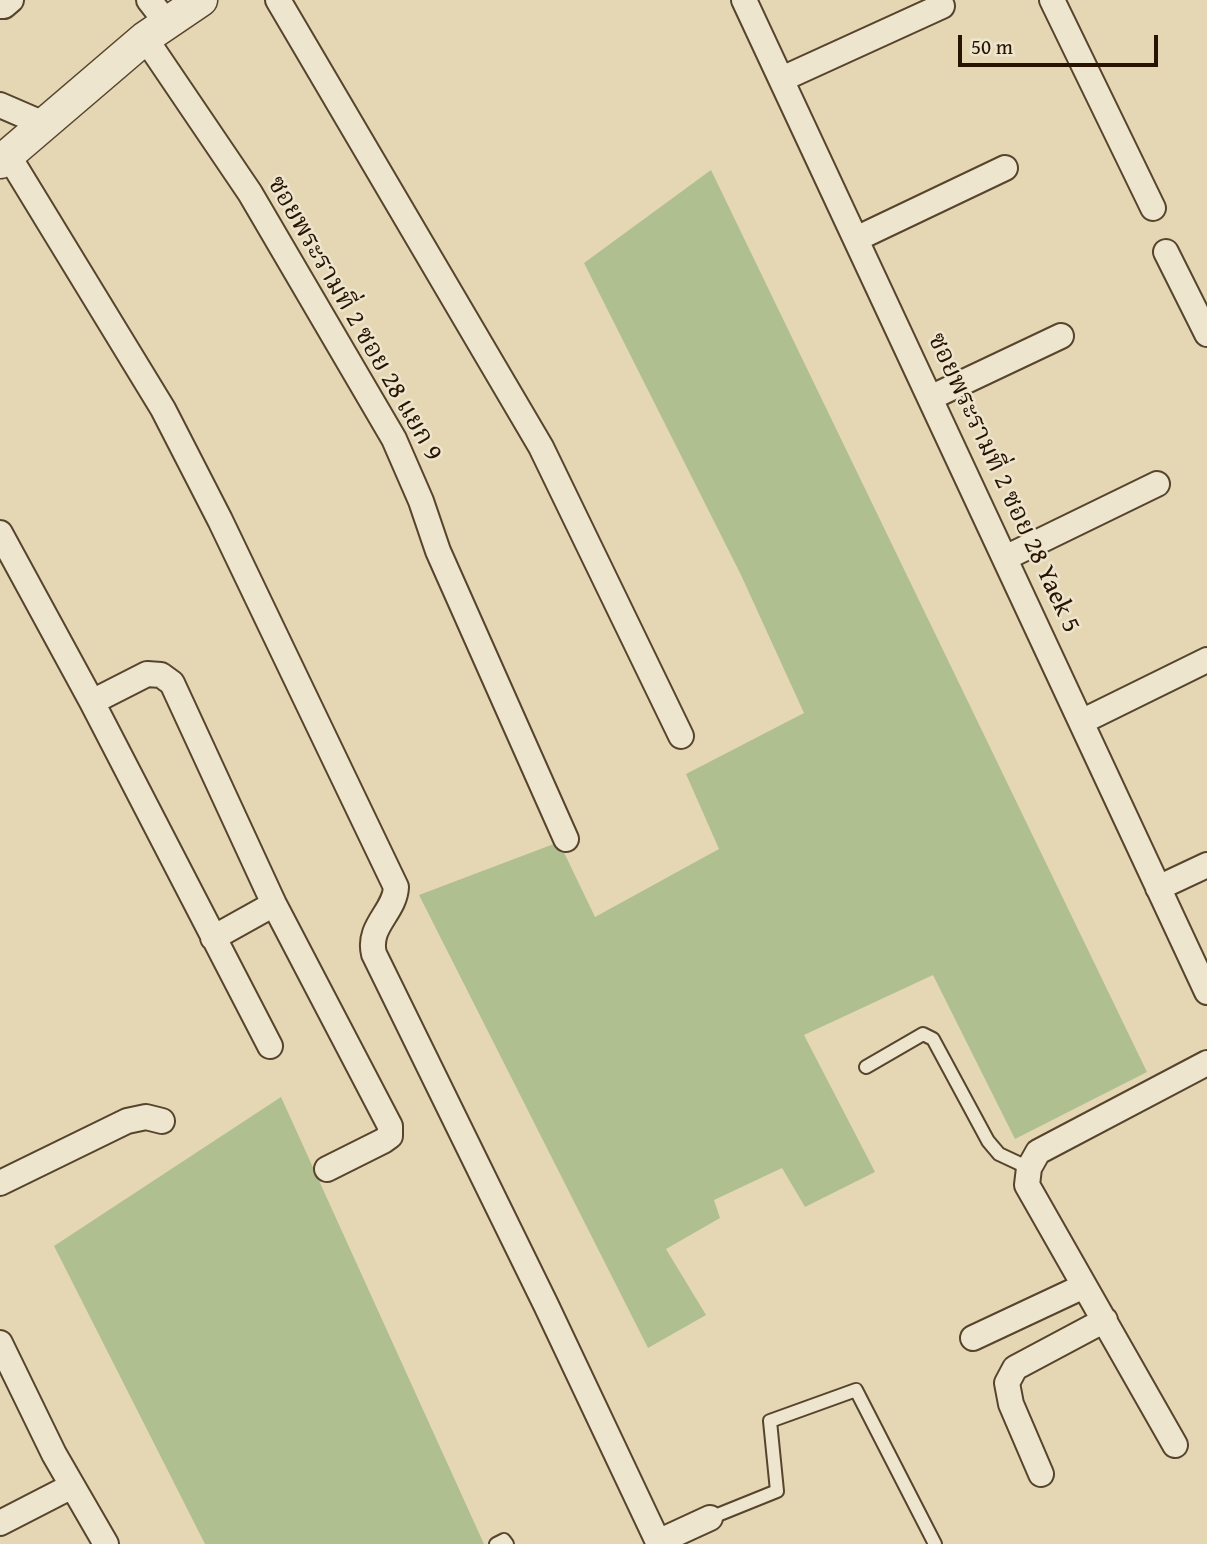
<!DOCTYPE html>
<meta charset="utf-8">
<style>
body{margin:0}
#map{position:relative;width:1207px;height:1544px;overflow:hidden;background:#e5d7b4;font-family:"Gentium Book Plus",serif}
canvas{display:block}
.scale{position:absolute;left:958px;top:35px;width:200px;height:32px;box-sizing:border-box;border:4px solid #271300;border-top:0;padding-left:9px;font-size:21px;line-height:24px;white-space:nowrap;color:#271300;-webkit-text-stroke:5px #eee5ce;paint-order:stroke}
</style>
<div id="map">
<canvas width="1207" height="1544"></canvas>
<div class="scale">50 m</div>
</div>
<script>
const g = document.querySelector('canvas').getContext('2d');
g.lineJoin = 'round';
function paint(path, color) {
  g.fillStyle = color;
  g.fill(path, 'evenodd');
}
function trace(path, color, width, dash) {
  g.strokeStyle = color;
  g.lineWidth = width;
  g.lineCap = dash ? 'butt' : 'round';
  g.setLineDash(dash || []);
  g.stroke(path);
}
function drawText(font, color, halo, rows, align = 'center') {
  g.font = font + ' "Gentium Book Plus","Noto Serif Thai",serif';
  g.lineWidth = 5;
  g.setLineDash([]);
  g.textBaseline = 'middle';
  g.strokeStyle = halo;
  g.fillStyle = color;
  for (const [text, x, y, turn = 0] of rows) {
    g.save();
    g.translate(x, y);
    g.rotate((+turn || 0) * Math.PI / 180);
    g.textAlign = isNaN(turn) ? turn : align;
    if (halo) g.strokeText(text, 0, 0);
    g.fillText(text, 0, 0);
    g.restore();
  }
}
paint(new Path2D(`
 M 711,170 L 1147,1072 L 1015,1139 L 933,975 L 804,1035 L 875,1172 L 805,1207 L 782,1168 L 714,1200 L 720,1218 L 666,1249 L 706,1315 L 648,1348 L 419,895 L 559,842 L 595,917 L 719,849 L 686,774 L 804,713 L 741,575 L 584,263 Z
 M 281,1097 L 484,1544 L 205,1544 L 54,1246 Z`), '#b0bf90');
const service = new Path2D(`
 M 866,1067 L 923,1034 L 933,1039 L 988,1141 L 999,1154 L 1029,1168
 M 710,1518 L 777,1491 L 770,1421 L 856,1390 L 935,1544
 M 496,1544 L 504,1540 L 507,1544`);
const minor = new Path2D(`
 M 149,0 L 167,23
 M 278,0 L 541,447 L 681,736
 M 744,0 L 1207,992
 M 1052,0 L 1153,208
 M 0,6 L 4,6 L 11,0
 M 145,38 L 250,193 L 394,439 L 421,501 L 438,551 L 566,839
 M 782,79 L 942,6
 M 0,105 L 44,124
 M 8,155 L 163,409 L 220,520 L 396,887 C 395,912 367,926 374,954 L 546,1305 L 659,1544
 M 856,239 L 1005,168
 M 1166,252 L 1207,334
 M 930,398 L 1061,336
 M 0,533 L 92,702 L 270,1046
 M 1005,558 L 1157,484
 M 92,702 L 147,674 L 161,675 L 172,683 L 274,904 L 390,1126 L 390,1136 L 383,1141 L 327,1169
 M 1081,722 L 1207,660
 M 1158,888 L 1207,865
 M 213,938 L 274,904
 M 0,1183 L 127,1121 L 146,1117 L 162,1121
 M 973,1338 L 1084,1286
 M 0,1343 L 54,1454 L 106,1544
 M 1175,1445 L 1027,1185 L 1029,1168 L 1038,1152 L 1207,1063
 M 1041,1474 L 1011,1404 L 1007,1383 L 1015,1368 L 1105,1320
 M 0,1523 L 72,1486
 M 658,1542 L 710,1518`);
const tertiary = new Path2D(`
 M 0,162 L 145,38 L 201,0`);
trace(service, '#56442d', 16);
trace(minor, '#56442d', 28);
trace(tertiary, '#56442d', 35);
trace(service, '#eee5ce', 12);
trace(minor, '#eee5ce', 24);
trace(tertiary, '#eee5ce', 32);
drawText('26px', '#271300', '#eee5ce', [
 ["ซอยพระรามที่ 2 ซอย 28 แยก 9",354,319,60],
 ["ซอยพระรามที่ 2 ซอย 28 Yaek 5",1003,483,65]
]);
</script>
